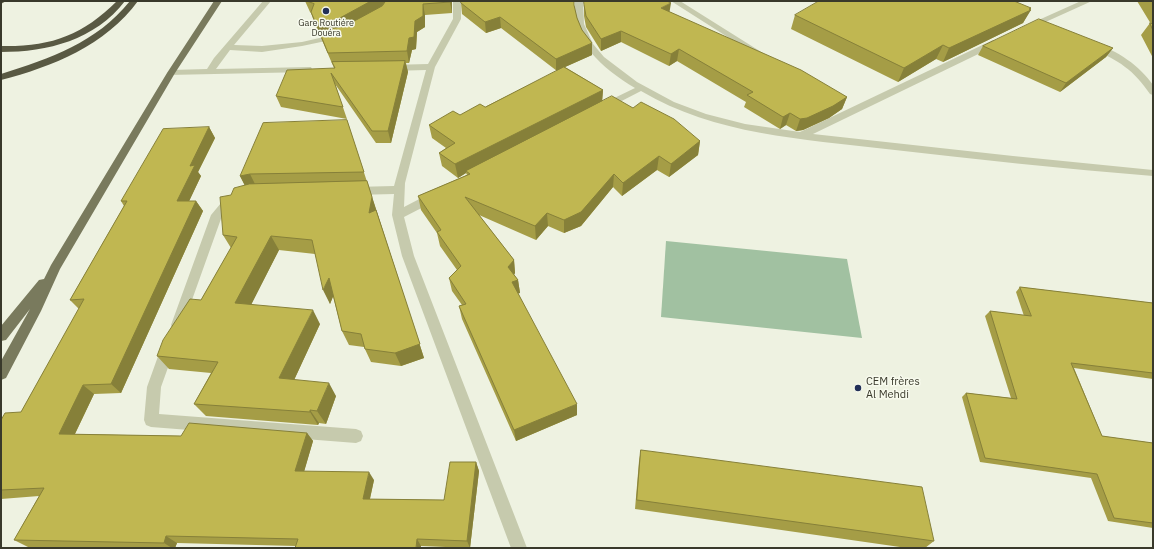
<!DOCTYPE html>
<meta charset="utf-8">
<style>
body{margin:0}
#map{position:relative;width:1154px;height:549px;overflow:hidden;background:#eef2e1;font-family:"IBM Plex Sans",sans-serif}
canvas{display:block}
.frame{position:absolute;inset:0;border:2px solid #39392b;pointer-events:none}
</style>
<div id="map">
<canvas width="1154" height="549"></canvas>
<div class="frame"></div>
</div>
<script>
const g = document.querySelector('canvas').getContext('2d');
g.lineJoin = 'round';
function paint(path, color) {
  g.fillStyle = color;
  g.fill(path, 'evenodd');
}
function trace(path, color, width, dash) {
  g.strokeStyle = color;
  g.lineWidth = width;
  g.lineCap = dash ? 'butt' : 'round';
  g.setLineDash(dash || []);
  g.stroke(path);
}
function drawText(font, color, halo, rows, align = 'center') {
  g.font = font + ' "IBM Plex Sans",sans-serif';
  g.lineWidth = 3;
  g.setLineDash([]);
  g.textBaseline = 'middle';
  g.strokeStyle = halo;
  g.fillStyle = color;
  for (const [text, x, y, turn = 0] of rows) {
    g.save();
    g.translate(x, y);
    g.rotate((+turn || 0) * Math.PI / 180);
    g.textAlign = isNaN(turn) ? turn : align;
    if (halo) g.strokeText(text, 0, 0);
    g.fillText(text, 0, 0);
    g.restore();
  }
}
paint(new Path2D(`
 M 666,241 L 847,259 L 862,338 L 661,317 Z`), '#a1c1a1');
paint(new Path2D(`
 M 263,1 L 271,1 L 234,45 L 262,46 L 302,42 L 337,34 L 341,36 L 340,38 L 302,46 L 262,52 L 230,50 L 216,69 L 311,67 L 312,69 L 308,72 L 168,75 L 167,73 L 171,70 L 207,69 L 214,58 Z
 M 453,1 L 461,1 L 461,19 L 435,67 L 405,183 L 404,207 L 429,194 L 437,194 L 438,197 L 437,200 L 404,217 L 414,256 L 527,548 L 511,548 L 402,256 L 392,215 L 394,194 L 354,195 L 350,194 L 349,191 L 350,188 L 354,187 L 394,186 L 426,70 L 390,71 L 386,68 L 390,65 L 428,64 L 453,19 Z
 M 575,1 L 583,1 L 584,24 L 593,44 L 604,57 L 637,82 L 674,102 L 706,114 L 745,124 L 800,132 L 993,40 L 999,40 L 1000,42 L 999,44 L 813,134 L 1013,156 L 1153,170 L 1153,176 C 1064,169 975,159 886,149 C 803,139 715,135 641,91 L 608,108 L 602,108 L 600,106 L 602,104 L 635,88 C 602,68 571,42 575,1 Z
 M 671,1 L 680,1 L 766,55 L 765,57 L 759,57 Z
 M 1081,1 L 1092,1 L 1030,29 L 1027,29 L 1023,27 Z
 M 1095,44 C 1117,50 1140,66 1153,85 L 1153,95 L 1150,94 C 1134,70 1118,60 1092,49 L 1091,47 L 1092,45 Z
 M 233,195 L 237,196 L 238,199 L 222,216 L 183,325 L 182,329 L 177,330 L 172,329 L 171,325 L 211,215 L 226,197 Z
 M 168,342 L 173,344 L 175,348 L 161,387 L 159,414 L 356,429 L 361,431 L 363,436 L 361,441 L 356,443 L 151,427 L 146,425 L 144,420 L 147,387 L 161,348 L 163,344 Z`), '#c6caad');
paint(new Path2D(`
 M 214,1 L 222,1 L 175,73 L 60,269 L 41,311 L 6,378 L 1,380 L 1,361 L 30,309 L 6,340 L 1,341 L 1,326 L 39,280 L 44,279 L 51,265 L 167,73 Z`), '#797a5d');
paint(new Path2D(`
 M 1,1 L 6,1 L 1,4 Z
 M 117,1 L 125,1 C 95,40 48,52 1,52 L 1,46 C 50,47 82,36 117,1 Z
 M 130,1 L 138,1 C 106,45 52,67 1,80 L 1,74 C 51,58 96,43 130,1 Z`), '#595943');
paint(new Path2D(`
 M 305,1 L 452,1 L 452,13 L 425,15 L 425,27 L 417,32 L 416,49 L 412,50 L 409,63 L 406,63 L 408,72 L 391,143 L 376,143 L 335,84 L 347,119 L 281,107 L 276,96 L 334,68 L 315,24 L 311,13 L 310,12 Z
 M 584,1 L 670,12 L 847,97 L 842,109 L 829,118 L 803,130 L 796,131 L 786,125 L 780,129 L 744,107 L 746,102 L 677,61 L 669,66 L 621,42 L 601,51 L 586,27 L 584,16 Z
 M 1137,1 L 1153,1 L 1153,58 L 1141,35 L 1150,23 L 1151,24 Z
 M 461,3 L 574,6 L 577,18 L 592,55 L 565,67 L 603,90 L 602,101 L 633,108 L 700,141 L 698,155 L 669,177 L 657,170 L 622,196 L 613,187 L 581,226 L 564,233 L 548,226 L 536,240 L 479,215 L 514,260 L 515,273 L 514,275 L 518,280 L 520,293 L 518,293 L 577,415 L 516,441 L 462,319 L 459,306 L 462,305 L 452,291 L 449,278 L 457,270 L 440,246 L 437,233 L 421,210 L 418,196 L 467,175 L 466,173 L 458,178 L 442,166 L 439,153 L 446,148 L 432,138 L 429,125 L 485,107 L 557,71 L 501,28 L 486,33 L 462,14 Z
 M 1031,8 L 1023,23 L 943,62 L 936,59 L 898,82 L 791,29 L 795,15 Z
 M 983,46 L 1113,48 L 1106,57 L 1060,92 L 978,55 Z
 M 347,120 L 424,358 L 401,366 L 371,362 L 364,347 L 349,345 L 342,331 L 333,296 L 330,304 L 315,254 L 279,250 L 251,304 L 320,324 L 294,380 L 336,396 L 326,424 L 319,423 L 318,425 L 206,416 L 194,404 L 211,373 L 169,369 L 157,356 L 201,300 L 231,248 L 223,235 L 231,195 L 245,185 L 240,176 Z
 M 209,127 L 215,138 L 198,172 L 201,176 L 189,201 L 196,201 L 203,211 L 121,393 L 94,394 L 75,434 L 181,436 L 307,433 L 313,441 L 304,471 L 374,480 L 370,499 L 444,500 L 476,462 L 479,471 L 470,548 L 421,546 L 296,546 L 177,543 L 175,548 L 77,548 L 28,547 L 14,540 L 39,496 L 1,499 L 1,420 L 21,412 L 79,309 L 70,300 L 124,206 L 121,201 Z
 M 1020,287 L 1153,303 L 1153,379 L 1074,368 L 1102,436 L 1153,443 L 1153,528 L 1108,521 L 1091,478 L 980,462 L 962,397 L 966,393 L 1011,398 L 985,316 L 990,311 L 1024,316 L 1016,292 Z
 M 641,450 L 934,541 L 925,548 L 907,548 L 635,509 L 639,461 Z`), '#a59d46');
paint(new Path2D(`
 M 371,1 L 386,1 L 377,11 L 341,31 L 319,31 L 321,36 L 320,36 L 316,24 Z
 M 450,1 L 452,1 L 452,13 L 450,2 Z
 M 671,3 L 669,15 L 661,8 Z
 M 423,4 L 425,15 L 425,27 L 417,32 L 416,49 L 412,50 L 409,63 L 407,51 L 409,38 L 415,21 Z
 M 1031,8 L 1029,10 L 1031,10 L 1023,23 L 943,62 L 949,48 Z
 M 500,17 L 501,28 L 486,33 L 485,22 Z
 M 621,31 L 621,42 L 601,51 L 601,39 Z
 M 592,43 L 592,55 L 556,71 L 556,59 Z
 M 943,45 L 936,59 L 898,82 L 904,68 Z
 M 1113,48 L 1106,57 L 1060,92 L 1066,83 Z
 M 679,49 L 677,61 L 669,66 L 671,54 Z
 M 405,61 L 408,72 L 391,143 L 388,131 Z
 M 603,90 L 602,103 L 466,171 L 466,173 L 458,178 L 455,164 Z
 M 847,97 L 842,109 L 829,118 L 803,130 L 796,131 L 800,119 Z
 M 790,113 L 786,125 L 780,129 L 783,117 Z
 M 209,127 L 215,138 L 198,172 L 201,176 L 184,212 L 177,201 L 190,166 Z
 M 700,141 L 698,155 L 669,177 L 671,164 Z
 M 659,156 L 657,170 L 622,196 L 623,183 Z
 M 250,174 L 257,188 L 247,190 L 240,176 Z
 M 614,174 L 613,187 L 581,226 L 564,233 L 564,220 Z
 M 367,181 L 424,358 L 401,366 L 395,353 L 369,213 Z
 M 196,201 L 203,211 L 121,393 L 111,384 Z
 M 547,213 L 548,226 L 536,240 L 535,226 Z
 M 271,236 L 279,250 L 245,317 L 235,303 Z
 M 514,260 L 515,273 L 510,280 L 508,267 Z
 M 329,278 L 335,292 L 330,304 L 323,290 Z
 M 518,280 L 520,293 L 514,295 L 512,282 Z
 M 313,310 L 320,324 L 289,391 L 279,378 Z
 M 329,383 L 336,396 L 326,424 L 317,411 Z
 M 83,385 L 94,394 L 71,442 L 59,434 Z
 M 577,404 L 577,415 L 516,441 L 514,430 Z
 M 310,410 L 319,423 L 318,425 L 310,412 Z
 M 307,433 L 313,441 L 302,479 L 295,471 Z
 M 476,462 L 479,471 L 470,548 L 467,541 Z
 M 369,472 L 374,480 L 368,507 L 363,499 Z
 M 166,536 L 177,543 L 175,548 L 172,548 L 164,543 Z
 M 417,539 L 421,546 L 421,548 L 416,548 Z`), '#868039');
const building = new Path2D(`
 M 307,1 L 371,1 L 338,19 L 316,24 L 311,12 L 314,4 Z
 M 386,1 L 450,1 L 450,2 L 423,4 L 423,16 L 415,21 L 414,37 L 409,38 L 407,51 L 328,53 L 319,31 L 345,26 L 382,6 Z
 M 461,1 L 574,1 L 574,5 L 577,18 L 582,30 L 592,43 L 556,59 L 500,17 L 485,22 L 461,3 Z
 M 584,1 L 667,1 L 671,3 L 661,8 L 801,70 L 847,97 L 833,106 L 807,118 L 800,119 L 790,113 L 783,117 L 747,95 L 753,92 L 679,49 L 671,54 L 621,31 L 601,39 L 586,16 L 584,5 Z
 M 819,1 L 1014,1 L 1031,8 L 1029,9 L 1031,10 L 949,48 L 943,45 L 904,68 L 795,15 Z
 M 1039,19 L 1113,48 L 1066,83 L 983,46 Z
 M 1150,23 L 1153,24 L 1153,30 Z
 M 405,61 L 388,131 L 372,131 L 331,73 L 343,107 L 276,96 L 287,70 L 335,68 L 332,62 Z
 M 564,67 L 603,90 L 455,164 L 439,153 L 455,143 L 429,125 L 453,111 L 460,115 L 480,104 L 485,107 Z
 M 612,96 L 633,108 L 641,102 L 674,119 L 700,141 L 671,164 L 659,156 L 623,183 L 614,174 L 581,212 L 564,220 L 547,213 L 535,226 L 465,197 L 514,260 L 508,267 L 518,280 L 512,282 L 577,404 L 514,430 L 459,306 L 466,304 L 449,278 L 461,266 L 437,232 L 441,230 L 418,196 L 470,174 L 466,171 Z
 M 347,120 L 364,172 L 250,174 L 240,176 L 263,123 Z
 M 209,127 L 190,166 L 195,165 L 177,201 L 196,201 L 111,384 L 83,385 L 59,434 L 181,436 L 189,423 L 307,433 L 295,471 L 369,472 L 363,499 L 444,500 L 450,462 L 476,462 L 467,541 L 417,539 L 416,548 L 295,548 L 298,539 L 166,536 L 164,543 L 14,540 L 44,488 L 1,490 L 1,420 L 5,413 L 21,412 L 84,299 L 70,300 L 127,201 L 121,201 L 163,129 Z
 M 367,181 L 372,197 L 369,213 L 376,210 L 420,344 L 395,353 L 365,349 L 361,334 L 342,331 L 329,278 L 323,290 L 312,240 L 271,236 L 235,303 L 313,310 L 279,378 L 329,383 L 317,411 L 310,410 L 310,412 L 194,404 L 218,362 L 157,356 L 163,340 L 190,299 L 201,300 L 237,237 L 223,235 L 220,197 L 231,195 L 234,188 L 249,184 Z
 M 1020,287 L 1153,303 L 1153,373 L 1071,363 L 1102,436 L 1153,443 L 1153,523 L 1114,518 L 1097,474 L 985,458 L 966,393 L 1017,399 L 990,311 L 1031,316 Z
 M 641,450 L 922,487 L 934,541 L 637,500 Z`);
paint(building, '#c0b751');
trace(building, '#868039', 1);
for (const [x, y, r, color] of [
 [326,11,4,"#223058"],
 [858,388,4,"#223058"]
]) {
  const dot = new Path2D();
  dot.arc(x, y, r, 0, 2 * Math.PI);
  g.fillStyle = color;
  g.fill(dot);
  trace(dot, '#f7faed', 1.5);
}
drawText('9px', '#39392b', '#f7faed', [
 ["Gare Routiére",326,23],
 ["Douéra",326,33]
]);
drawText('11px', '#39392b', '#f7faed', [
 ["CEM frères",866,382],
 ["Al Mehdi",866,395]
], 'left');
</script>
